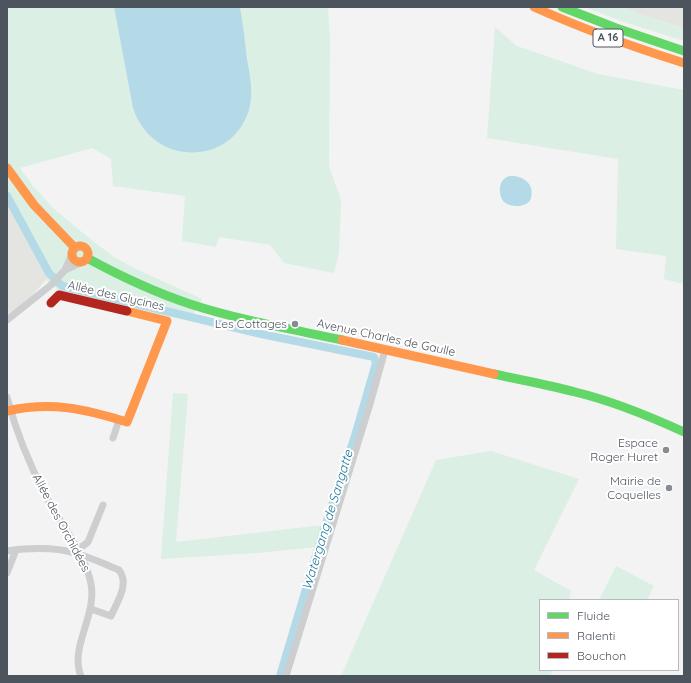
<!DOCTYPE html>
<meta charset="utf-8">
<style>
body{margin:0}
#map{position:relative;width:691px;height:683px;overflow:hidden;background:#f3f3f3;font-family:Quicksand,sans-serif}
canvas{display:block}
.frame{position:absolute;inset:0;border:8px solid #4c545d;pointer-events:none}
.legend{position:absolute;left:539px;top:599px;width:140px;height:72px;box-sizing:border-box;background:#fff;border:1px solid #b7bbbe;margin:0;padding:5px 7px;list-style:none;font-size:12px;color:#4c545d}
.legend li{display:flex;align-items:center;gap:8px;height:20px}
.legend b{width:20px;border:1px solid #b7bbbe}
</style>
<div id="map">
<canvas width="691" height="683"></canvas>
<div class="frame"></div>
<ul class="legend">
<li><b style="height:5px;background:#63d668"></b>Fluide</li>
<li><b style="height:5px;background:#ff974d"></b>Ralenti</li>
<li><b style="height:5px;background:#b3261e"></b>Bouchon</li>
</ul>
</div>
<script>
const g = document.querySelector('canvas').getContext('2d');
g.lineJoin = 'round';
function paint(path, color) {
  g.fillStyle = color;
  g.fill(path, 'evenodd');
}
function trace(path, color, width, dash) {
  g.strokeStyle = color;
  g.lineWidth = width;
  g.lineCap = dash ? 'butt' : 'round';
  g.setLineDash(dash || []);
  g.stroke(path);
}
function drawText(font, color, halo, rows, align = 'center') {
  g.font = font + ' Quicksand,sans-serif';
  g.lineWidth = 4;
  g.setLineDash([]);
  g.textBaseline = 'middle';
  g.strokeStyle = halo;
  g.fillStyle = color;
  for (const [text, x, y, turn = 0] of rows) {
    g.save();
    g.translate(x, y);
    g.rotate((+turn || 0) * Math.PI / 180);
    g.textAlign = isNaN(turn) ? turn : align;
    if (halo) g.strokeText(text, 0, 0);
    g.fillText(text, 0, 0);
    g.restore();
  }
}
paint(new Path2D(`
 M 622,7 L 684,7 L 684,28 L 638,14 Z
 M 7,189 L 51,272 L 46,280 L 26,302 L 7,315 Z`), '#e4e4e1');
paint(new Path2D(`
 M 7,7 L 114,7 L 135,114 C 139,122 142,129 148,134 C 181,165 235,154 249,110 C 254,92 250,73 247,55 C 245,39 242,23 240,7 L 328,7 L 330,38 L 329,166 L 341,200 L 339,252 L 334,273 L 284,263 L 270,245 L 219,237 L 216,247 L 182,241 L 185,196 L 113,186 L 111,159 L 92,148 L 20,168 L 34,187 L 54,209 L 94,242 L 114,257 L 138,270 L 202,299 L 189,321 L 58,290 L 46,280 L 51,272 L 7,189 Z
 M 585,7 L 622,7 L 638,14 L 684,28 L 684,41 L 621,21 Z
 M 495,27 L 517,46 L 598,74 L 684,90 L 684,284 L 664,279 L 666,256 L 616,249 L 618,159 L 487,138 Z
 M 173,393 L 188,394 L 176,542 L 323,525 L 317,547 L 258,553 L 161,559 Z
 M 491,451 L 579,479 L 534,570 L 571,591 L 569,600 L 540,600 L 540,670 L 552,670 L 551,676 L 341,676 L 436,460 Z
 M 616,566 L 654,586 L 647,600 L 599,600 Z`), '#dbefe4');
paint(new Path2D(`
 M 114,7 L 240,7 C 243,24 245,41 247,58 C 250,75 254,93 249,110 C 231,168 151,166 133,108 Z
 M 509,176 C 522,175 535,183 531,198 C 528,208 511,208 504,202 C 499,197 498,184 504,179 C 505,178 507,177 509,176 Z`), '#b5dae7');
trace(new Path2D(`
 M 7,196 L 49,273 L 62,286 L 261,334 L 374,357 L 376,363 L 354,439 L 321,539 L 280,676`), '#b5dae7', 8);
trace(new Path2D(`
 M 65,270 L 82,262
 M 7,320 L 51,285 L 65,270 L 72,254
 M 7,397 C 16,432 30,466 47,498 C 62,526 85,553 91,584 C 97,616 69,648 81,676
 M 113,438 L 119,420
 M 77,549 L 83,546 L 88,542 L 103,505
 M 7,551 C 29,548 54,547 75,553 C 90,557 104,564 119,570 C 130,584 117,602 111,616 L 91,609
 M 7,573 L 16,550
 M 286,676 L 370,404 L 385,350`), '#cdced0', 7);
trace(new Path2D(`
 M 562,7 L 616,28 L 684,51
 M 87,258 C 120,276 154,292 190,304 C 239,320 291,329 342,340
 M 494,374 C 521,380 548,385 575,392 C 613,401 649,416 684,432`), '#63d668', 9);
trace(new Path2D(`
 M 534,7 C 583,29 633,47 684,63
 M 7,168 L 34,205 L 75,248
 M72 254a8 8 0 1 1 16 0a8 8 0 1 1-16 0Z
 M 342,340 L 494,374
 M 7,411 C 51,401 85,409 127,422 L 167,321 L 127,311`), '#ff974d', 9);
trace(new Path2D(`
 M 51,303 L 59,295 L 127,311`), '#b3261e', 9);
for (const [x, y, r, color] of [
 [295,324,4,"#868c92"],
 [666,450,4,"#868c92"],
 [669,488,4,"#868c92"]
]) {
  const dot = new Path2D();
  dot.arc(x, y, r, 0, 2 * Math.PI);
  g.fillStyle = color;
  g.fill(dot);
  trace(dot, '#fff', 1.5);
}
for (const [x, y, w] of [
 [608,38,30]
]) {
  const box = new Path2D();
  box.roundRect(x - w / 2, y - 9, w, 18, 3);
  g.fillStyle = '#fff';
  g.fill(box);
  trace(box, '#4c545d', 1);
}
drawText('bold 11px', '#4c545d', null, [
 ["A 16",608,38]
]);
drawText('12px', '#4c545d', '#fff', [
 ["Allée des Glycines",116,296,13],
 ["Avenue Charles de Gaulle",386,338,12],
 ["Allée des Orchidées",61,523,62]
]);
drawText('12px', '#4c545d', '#fff', [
 ["Les Cottages",287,324],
 ["Espace",658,443],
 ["Roger Huret",658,457],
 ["Mairie de",661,481],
 ["Coquelles",661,495]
], 'right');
drawText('italic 13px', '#207b9c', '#fff', [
 ["Watergang de Sangatte",328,520,-73]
]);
</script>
